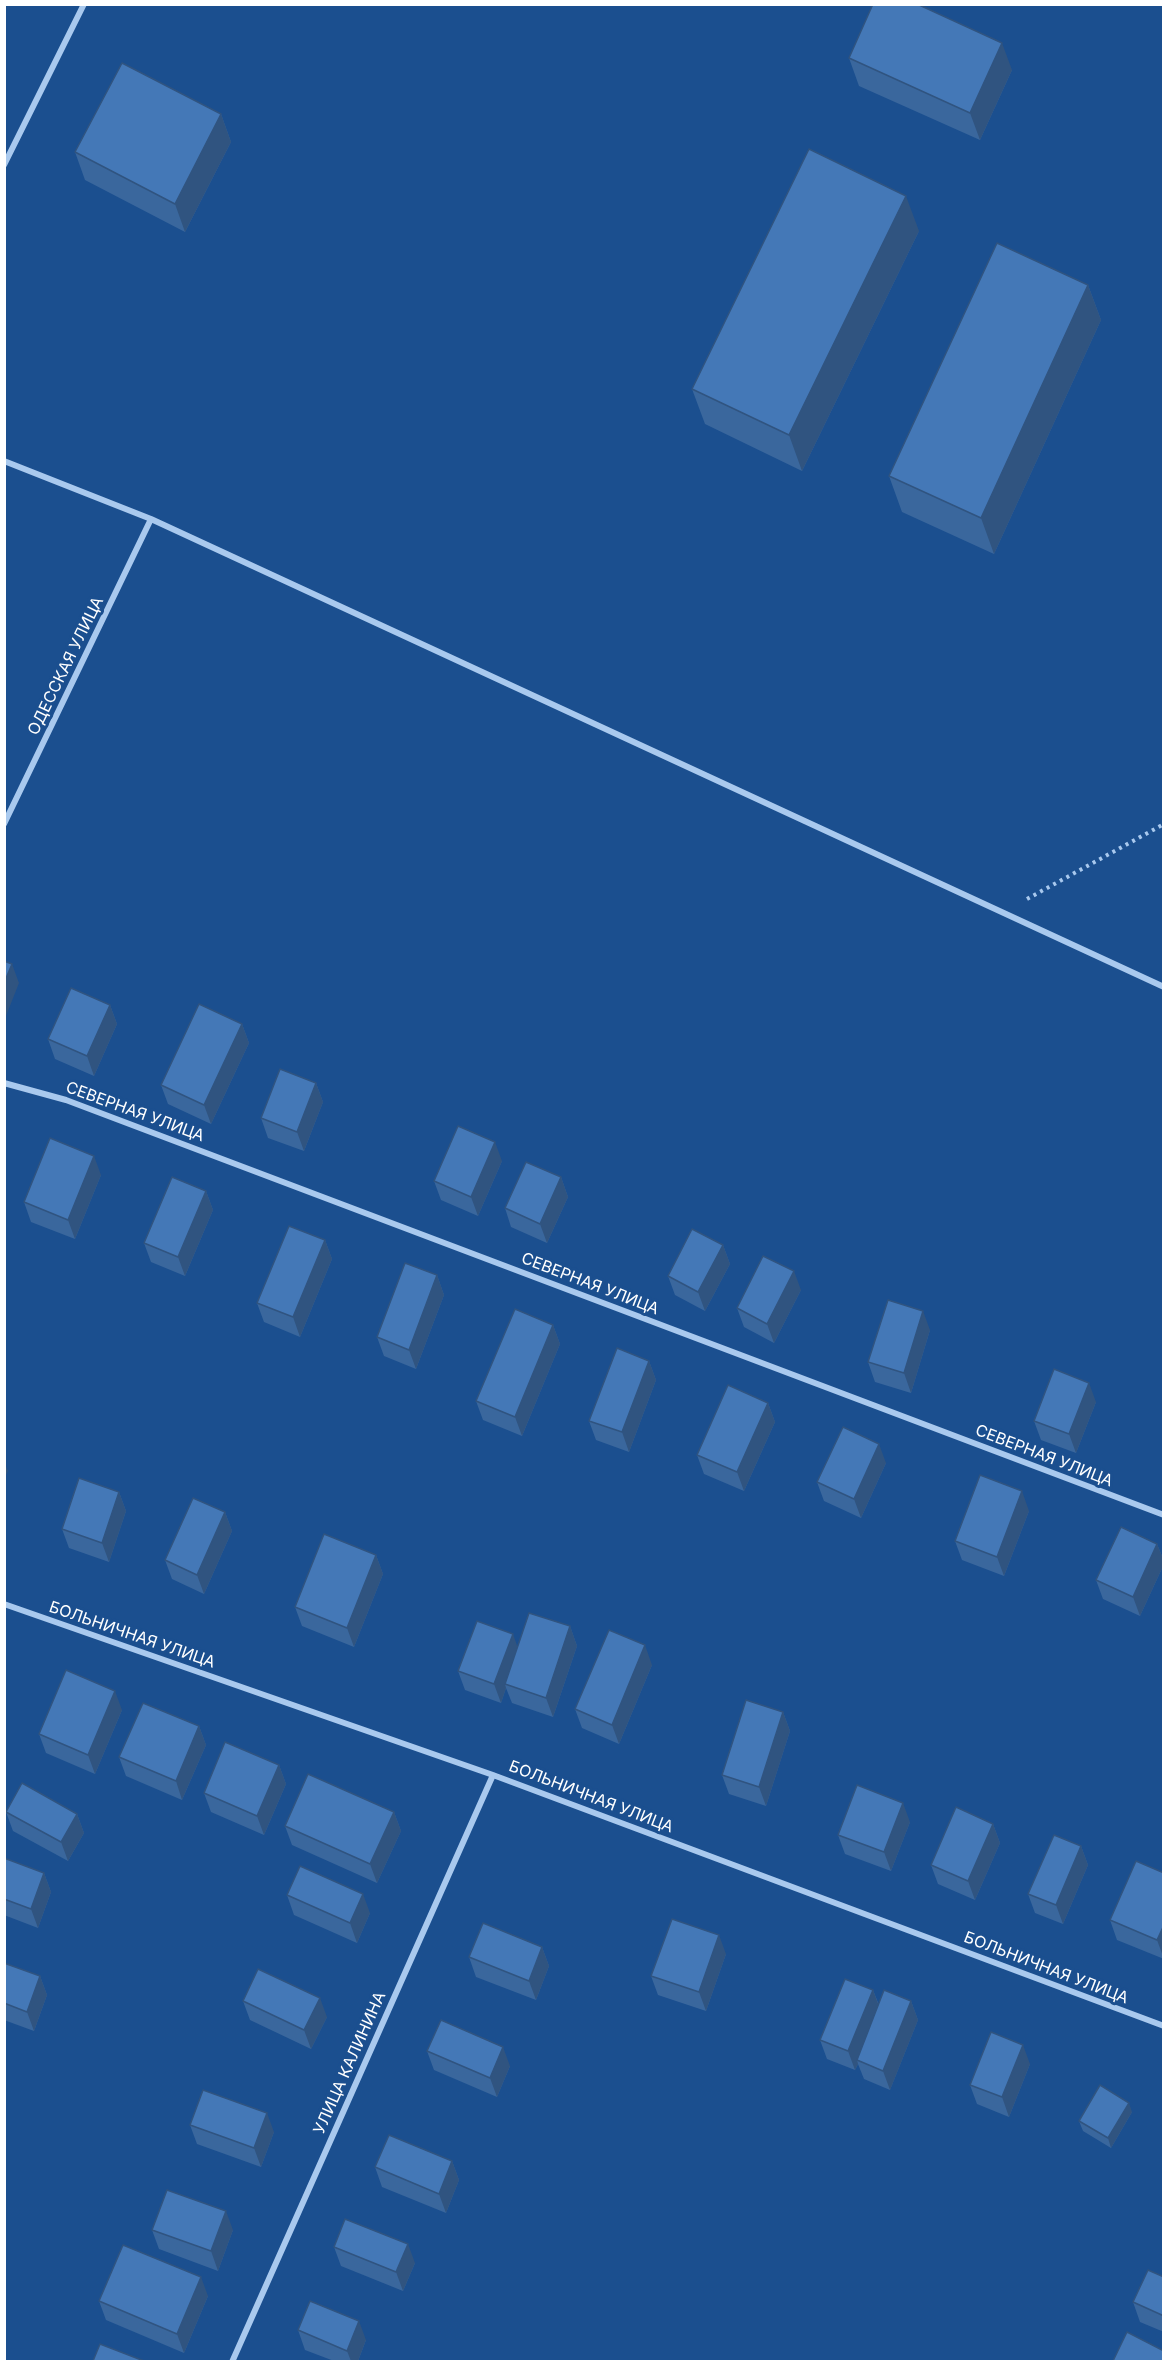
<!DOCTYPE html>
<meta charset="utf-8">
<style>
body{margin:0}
#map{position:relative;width:1168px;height:2366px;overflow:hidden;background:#1b4f8f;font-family:Inter,sans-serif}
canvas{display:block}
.frame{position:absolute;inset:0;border:6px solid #fff;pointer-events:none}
</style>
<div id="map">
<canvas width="1168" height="2366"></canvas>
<div class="frame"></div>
</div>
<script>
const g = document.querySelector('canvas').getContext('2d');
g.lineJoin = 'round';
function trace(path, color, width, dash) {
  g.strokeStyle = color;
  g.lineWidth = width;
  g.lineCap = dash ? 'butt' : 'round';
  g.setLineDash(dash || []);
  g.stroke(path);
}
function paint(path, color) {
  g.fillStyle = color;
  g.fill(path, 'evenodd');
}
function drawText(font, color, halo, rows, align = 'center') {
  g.font = font + ' Inter,sans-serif';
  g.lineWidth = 6;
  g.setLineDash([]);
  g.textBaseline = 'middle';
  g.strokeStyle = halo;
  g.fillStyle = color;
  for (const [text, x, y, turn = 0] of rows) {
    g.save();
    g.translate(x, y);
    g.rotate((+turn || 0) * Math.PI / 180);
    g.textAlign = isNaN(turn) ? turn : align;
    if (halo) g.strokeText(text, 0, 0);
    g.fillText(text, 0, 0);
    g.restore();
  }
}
trace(new Path2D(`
 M 1027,899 L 1164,824`), '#a9c9ee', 4, [3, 4.5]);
trace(new Path2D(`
 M 4,165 L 84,4
 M 4,461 L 151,519 L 1164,987
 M 4,824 L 151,519
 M 4,1083 L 66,1100 L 1164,1515
 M 4,1604 L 493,1775 L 1164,2026
 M 232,2362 L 493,1775`), '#a9c9ee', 6);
paint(new Path2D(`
 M 849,58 L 1012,70 L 980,140 L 859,86 Z
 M 221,114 L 231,142 L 185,232 L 85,180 L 75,152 Z
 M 919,231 L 802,471 L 705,424 L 692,389 Z
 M 1088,285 L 1101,320 L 994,554 L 902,512 L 889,476 Z
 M 110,1005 L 117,1024 L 94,1076 L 55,1059 L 48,1039 Z
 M 242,1024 L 249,1043 L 211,1124 L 168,1104 L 161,1085 Z
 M 316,1083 L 323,1102 L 304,1151 L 268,1138 L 261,1118 Z
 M 502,1161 L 478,1216 L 441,1200 L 434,1181 Z
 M 101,1175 L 75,1239 L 31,1222 L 24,1202 Z
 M 561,1177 L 568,1197 L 547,1243 L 511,1227 L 505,1208 Z
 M 206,1191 L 213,1210 L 185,1276 L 151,1262 L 144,1243 Z
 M 325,1240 L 332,1259 L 300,1337 L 264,1322 L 257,1303 Z
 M 723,1245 L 730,1264 L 705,1311 L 675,1295 L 668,1276 Z
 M 437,1275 L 444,1295 L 416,1369 L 384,1356 L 377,1337 Z
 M 801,1290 L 774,1343 L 744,1327 L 737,1308 Z
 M 553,1325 L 560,1344 L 522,1436 L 483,1420 L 476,1401 Z
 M 930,1330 L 911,1393 L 875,1382 L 868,1362 Z
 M 649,1361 L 656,1380 L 629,1452 L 596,1440 L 589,1421 Z
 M 1096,1402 L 1076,1453 L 1041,1440 L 1034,1421 Z
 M 768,1403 L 775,1422 L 744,1491 L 704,1474 L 697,1455 Z
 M 886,1463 L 861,1518 L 824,1501 L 817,1482 Z
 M 119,1492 L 126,1511 L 109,1562 L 69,1548 L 62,1529 Z
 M 1029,1511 L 1004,1576 L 962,1560 L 955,1541 Z
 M 225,1512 L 232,1531 L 204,1594 L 172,1579 L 165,1560 Z
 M 1157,1544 L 1164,1561 L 1164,1564 L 1140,1616 L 1103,1599 L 1096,1580 Z
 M 376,1555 L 383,1574 L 354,1647 L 302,1626 L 295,1607 Z
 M 570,1626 L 577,1646 L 553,1717 L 512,1703 L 506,1688 L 501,1703 L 465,1690 L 458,1671 Z
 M 652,1665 L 619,1744 L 582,1728 L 575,1709 Z
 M 122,1710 L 95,1774 L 46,1753 L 39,1734 Z
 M 783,1712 L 790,1731 L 766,1806 L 729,1794 L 722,1775 Z
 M 199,1726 L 206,1745 L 182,1800 L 126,1776 L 119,1757 Z
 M 279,1765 L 286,1784 L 264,1835 L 211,1812 L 204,1793 Z
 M 6,1812 L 77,1814 L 84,1833 L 68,1861 L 13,1831 Z
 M 394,1812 L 401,1831 L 377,1883 L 292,1845 L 285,1826 Z
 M 910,1822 L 891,1871 L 845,1854 L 838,1835 Z
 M 993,1824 L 1000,1843 L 975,1900 L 938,1884 L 931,1865 Z
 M 1081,1846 L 1088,1865 L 1063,1924 L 1035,1913 L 1028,1894 Z
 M 4,1858 L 44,1873 L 51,1892 L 38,1928 L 4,1915 Z
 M 1164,1873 L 1164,1959 L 1117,1940 L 1110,1920 Z
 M 287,1895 L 370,1913 L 357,1943 L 294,1915 Z
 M 542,1947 L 549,1966 L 536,2000 L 476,1977 L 469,1957 Z
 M 726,1954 L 706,2011 L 658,1995 L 651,1976 Z
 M 4,1963 L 40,1976 L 47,1995 L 34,2031 L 4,2020 Z
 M 873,1990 L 879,2005 L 911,2001 L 918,2020 L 890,2090 L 864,2079 L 858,2064 L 855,2070 L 827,2059 L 820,2040 Z
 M 243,2001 L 327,2017 L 311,2049 L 250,2020 Z
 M 427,2051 L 510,2066 L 497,2097 L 434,2070 Z
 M 1030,2064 L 1009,2117 L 977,2104 L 970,2085 Z
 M 1132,2112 L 1111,2148 L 1083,2131 L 1079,2121 Z
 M 190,2125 L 274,2132 L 261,2167 L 197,2144 Z
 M 452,2161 L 459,2180 L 446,2213 L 382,2187 L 375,2167 Z
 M 152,2230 L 233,2230 L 218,2271 L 159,2249 Z
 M 334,2247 L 415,2263 L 403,2291 L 341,2266 Z
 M 1164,2277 L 1164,2332 L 1140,2322 L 1133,2302 Z
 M 208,2296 L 184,2353 L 106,2320 L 99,2301 Z
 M 298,2330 L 366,2340 L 358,2361 L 334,2361 L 305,2350 Z`), '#3a679d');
paint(new Path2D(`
 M 1002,43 L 1012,70 L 980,140 L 970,113 Z
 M 221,114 L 231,142 L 185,232 L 175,204 Z
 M 906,196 L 919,231 L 802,471 L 789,435 Z
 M 1088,285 L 1101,320 L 994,554 L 981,518 Z
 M 12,964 L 19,983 L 4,1021 L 4,983 Z
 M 110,1005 L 117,1024 L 94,1076 L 87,1056 Z
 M 242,1024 L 249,1043 L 211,1124 L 204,1105 Z
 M 316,1083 L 323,1102 L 304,1151 L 297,1132 Z
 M 495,1142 L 502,1161 L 478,1216 L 471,1197 Z
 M 94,1156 L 101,1175 L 75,1239 L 68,1220 Z
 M 561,1177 L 568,1197 L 547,1243 L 540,1224 Z
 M 206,1191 L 213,1210 L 185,1276 L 178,1257 Z
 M 325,1240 L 332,1259 L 300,1337 L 293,1317 Z
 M 723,1245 L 730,1264 L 705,1311 L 698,1292 Z
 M 794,1271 L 801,1290 L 774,1343 L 767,1324 Z
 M 437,1275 L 444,1295 L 416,1369 L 409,1350 Z
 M 923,1311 L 930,1330 L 911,1393 L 904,1373 Z
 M 553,1325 L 560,1344 L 522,1436 L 515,1417 Z
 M 649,1361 L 656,1380 L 629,1452 L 622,1432 Z
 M 1089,1383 L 1096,1402 L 1076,1453 L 1069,1434 Z
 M 768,1403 L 775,1422 L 744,1491 L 737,1472 Z
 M 879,1444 L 886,1463 L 861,1518 L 854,1499 Z
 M 4,1461 L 8,1471 L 4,1479 Z
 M 1022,1491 L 1029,1511 L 1004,1576 L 997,1557 Z
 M 119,1492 L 126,1511 L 109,1562 L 102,1543 Z
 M 225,1512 L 232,1531 L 204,1594 L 197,1575 Z
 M 1157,1544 L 1164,1561 L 1164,1564 L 1140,1616 L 1133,1597 Z
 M 376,1555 L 383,1574 L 354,1647 L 347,1628 Z
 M 570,1626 L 577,1646 L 553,1717 L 546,1698 Z
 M 513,1634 L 520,1654 L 505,1684 L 506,1688 L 501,1703 L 494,1684 Z
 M 645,1645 L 652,1665 L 619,1744 L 612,1725 Z
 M 115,1691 L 122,1710 L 95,1774 L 88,1755 Z
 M 783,1712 L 790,1731 L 766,1806 L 759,1787 Z
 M 199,1726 L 206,1745 L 182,1800 L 176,1781 Z
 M 279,1765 L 286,1784 L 264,1835 L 257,1816 Z
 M 903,1803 L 910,1822 L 891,1871 L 884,1852 Z
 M 394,1812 L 401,1831 L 377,1883 L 370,1864 Z
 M 77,1814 L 84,1833 L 68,1861 L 61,1842 Z
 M 993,1824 L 1000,1843 L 975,1900 L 968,1881 Z
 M 1081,1846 L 1088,1865 L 1063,1924 L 1056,1905 Z
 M 44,1873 L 51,1892 L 38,1928 L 31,1909 Z
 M 363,1894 L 370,1913 L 357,1943 L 350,1923 Z
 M 1164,1925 L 1164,1959 L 1157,1940 Z
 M 719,1935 L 726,1954 L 706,2011 L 699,1992 Z
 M 542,1947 L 549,1966 L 536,2000 L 529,1981 Z
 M 40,1976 L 47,1995 L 34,2031 L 27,2012 Z
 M 873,1990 L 880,2009 L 857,2060 L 858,2064 L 855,2070 L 848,2051 Z
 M 320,1998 L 327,2017 L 311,2049 L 304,2030 Z
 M 911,2001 L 918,2020 L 890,2090 L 883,2071 Z
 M 1023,2045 L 1030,2064 L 1009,2117 L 1002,2097 Z
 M 503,2047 L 510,2066 L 497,2097 L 490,2078 Z
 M 1129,2103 L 1132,2112 L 1111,2148 L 1108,2138 Z
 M 267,2113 L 274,2132 L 261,2167 L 254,2148 Z
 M 452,2161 L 459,2180 L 446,2213 L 439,2194 Z
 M 226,2211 L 233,2230 L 218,2271 L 211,2251 Z
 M 408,2244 L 415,2263 L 403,2291 L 396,2272 Z
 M 201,2277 L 208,2296 L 184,2353 L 177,2334 Z
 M 359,2321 L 366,2340 L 358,2361 L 351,2361 L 347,2351 Z`), '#305480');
const building = new Path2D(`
 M 873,4 L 917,4 L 1002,43 L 970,113 L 849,58 Z
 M 122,63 L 221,114 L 175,204 L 75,152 Z
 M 809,149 L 906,196 L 789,435 L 692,389 Z
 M 997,243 L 1088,285 L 981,518 L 889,476 Z
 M 4,961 L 12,964 L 4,983 Z
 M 71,988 L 110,1005 L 87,1056 L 48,1039 Z
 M 199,1004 L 242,1024 L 204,1105 L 161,1085 Z
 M 280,1069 L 316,1083 L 297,1132 L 261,1118 Z
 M 458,1126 L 495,1142 L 471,1197 L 434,1181 Z
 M 50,1138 L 94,1156 L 68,1220 L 24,1202 Z
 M 526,1162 L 561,1177 L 540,1224 L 505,1208 Z
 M 172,1177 L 206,1191 L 178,1257 L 144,1243 Z
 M 289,1226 L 325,1240 L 293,1317 L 257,1303 Z
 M 692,1229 L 723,1245 L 698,1292 L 668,1276 Z
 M 763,1256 L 794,1271 L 767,1324 L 737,1308 Z
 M 405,1263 L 437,1275 L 409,1350 L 377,1337 Z
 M 888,1300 L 923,1311 L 904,1373 L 868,1362 Z
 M 515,1309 L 553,1325 L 515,1417 L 476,1401 Z
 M 617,1348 L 649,1361 L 622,1432 L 589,1421 Z
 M 1054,1369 L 1089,1383 L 1069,1434 L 1034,1421 Z
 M 728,1385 L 768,1403 L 737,1472 L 697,1455 Z
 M 843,1427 L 879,1444 L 854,1499 L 817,1482 Z
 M 980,1475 L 1022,1491 L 997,1557 L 955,1541 Z
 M 79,1478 L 119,1492 L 102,1543 L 62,1529 Z
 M 193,1498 L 225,1512 L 197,1575 L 165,1560 Z
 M 1121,1527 L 1157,1544 L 1133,1597 L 1096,1580 Z
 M 324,1534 L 376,1555 L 347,1628 L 295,1607 Z
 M 529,1613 L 570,1626 L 546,1698 L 505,1684 Z
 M 477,1621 L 513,1634 L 494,1684 L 458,1671 Z
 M 609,1630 L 645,1645 L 612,1725 L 575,1709 Z
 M 66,1670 L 115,1691 L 88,1755 L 39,1734 Z
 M 746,1700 L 783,1712 L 759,1787 L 722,1775 Z
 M 143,1703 L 199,1726 L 176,1781 L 119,1757 Z
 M 225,1742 L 279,1765 L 257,1816 L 204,1793 Z
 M 308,1774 L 394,1812 L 370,1864 L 285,1826 Z
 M 22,1783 L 77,1814 L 61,1842 L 6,1812 Z
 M 857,1785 L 903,1803 L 884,1852 L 838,1835 Z
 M 956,1807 L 993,1824 L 968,1881 L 931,1865 Z
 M 1054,1835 L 1081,1846 L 1056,1905 L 1028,1894 Z
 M 4,1858 L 44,1873 L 31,1909 L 4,1899 Z
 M 1136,1861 L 1164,1873 L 1164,1925 L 1157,1940 L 1110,1920 Z
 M 300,1866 L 363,1894 L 350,1923 L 287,1895 Z
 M 672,1919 L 719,1935 L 699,1992 L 651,1976 Z
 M 483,1923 L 542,1947 L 529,1981 L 469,1957 Z
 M 4,1963 L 40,1976 L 27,2012 L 4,2003 Z
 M 258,1969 L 320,1998 L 304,2030 L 243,2001 Z
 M 845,1979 L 873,1990 L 848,2051 L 820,2040 Z
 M 884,1990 L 911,2001 L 883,2071 L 857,2060 Z
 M 441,2020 L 503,2047 L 490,2078 L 427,2051 Z
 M 991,2032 L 1023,2045 L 1002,2097 L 970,2085 Z
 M 1100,2085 L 1129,2103 L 1108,2138 L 1079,2121 Z
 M 203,2090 L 267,2113 L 254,2148 L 190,2125 Z
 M 389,2135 L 452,2161 L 439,2194 L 375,2167 Z
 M 167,2190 L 226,2211 L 211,2251 L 152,2230 Z
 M 345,2219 L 408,2244 L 396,2272 L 334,2247 Z
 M 123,2245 L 201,2277 L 177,2334 L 99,2301 Z
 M 1148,2270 L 1164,2277 L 1164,2316 L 1133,2302 Z
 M 310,2301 L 359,2321 L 347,2351 L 298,2330 Z
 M 1127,2332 L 1164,2351 L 1164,2361 L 1113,2361 Z
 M 100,2344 L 144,2361 L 93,2361 Z`);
paint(building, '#4478b7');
trace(building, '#305480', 1.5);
drawText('16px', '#fff', '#1b4f8f', [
 ["ОДЕССКАЯ УЛИЦА",66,666,-64],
 ["СЕВЕРНАЯ УЛИЦА",135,1112,20],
 ["СЕВЕРНАЯ УЛИЦА",590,1284,21],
 ["СЕВЕРНАЯ УЛИЦА",1044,1456,21],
 ["БОЛЬНИЧНАЯ УЛИЦА",132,1635,19],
 ["БОЛЬНИЧНАЯ УЛИЦА",591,1797,21],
 ["БОЛЬНИЧНАЯ УЛИЦА",1046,1968,21],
 ["УЛИЦА КАЛИНИНА",350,2063,-66]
]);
</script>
